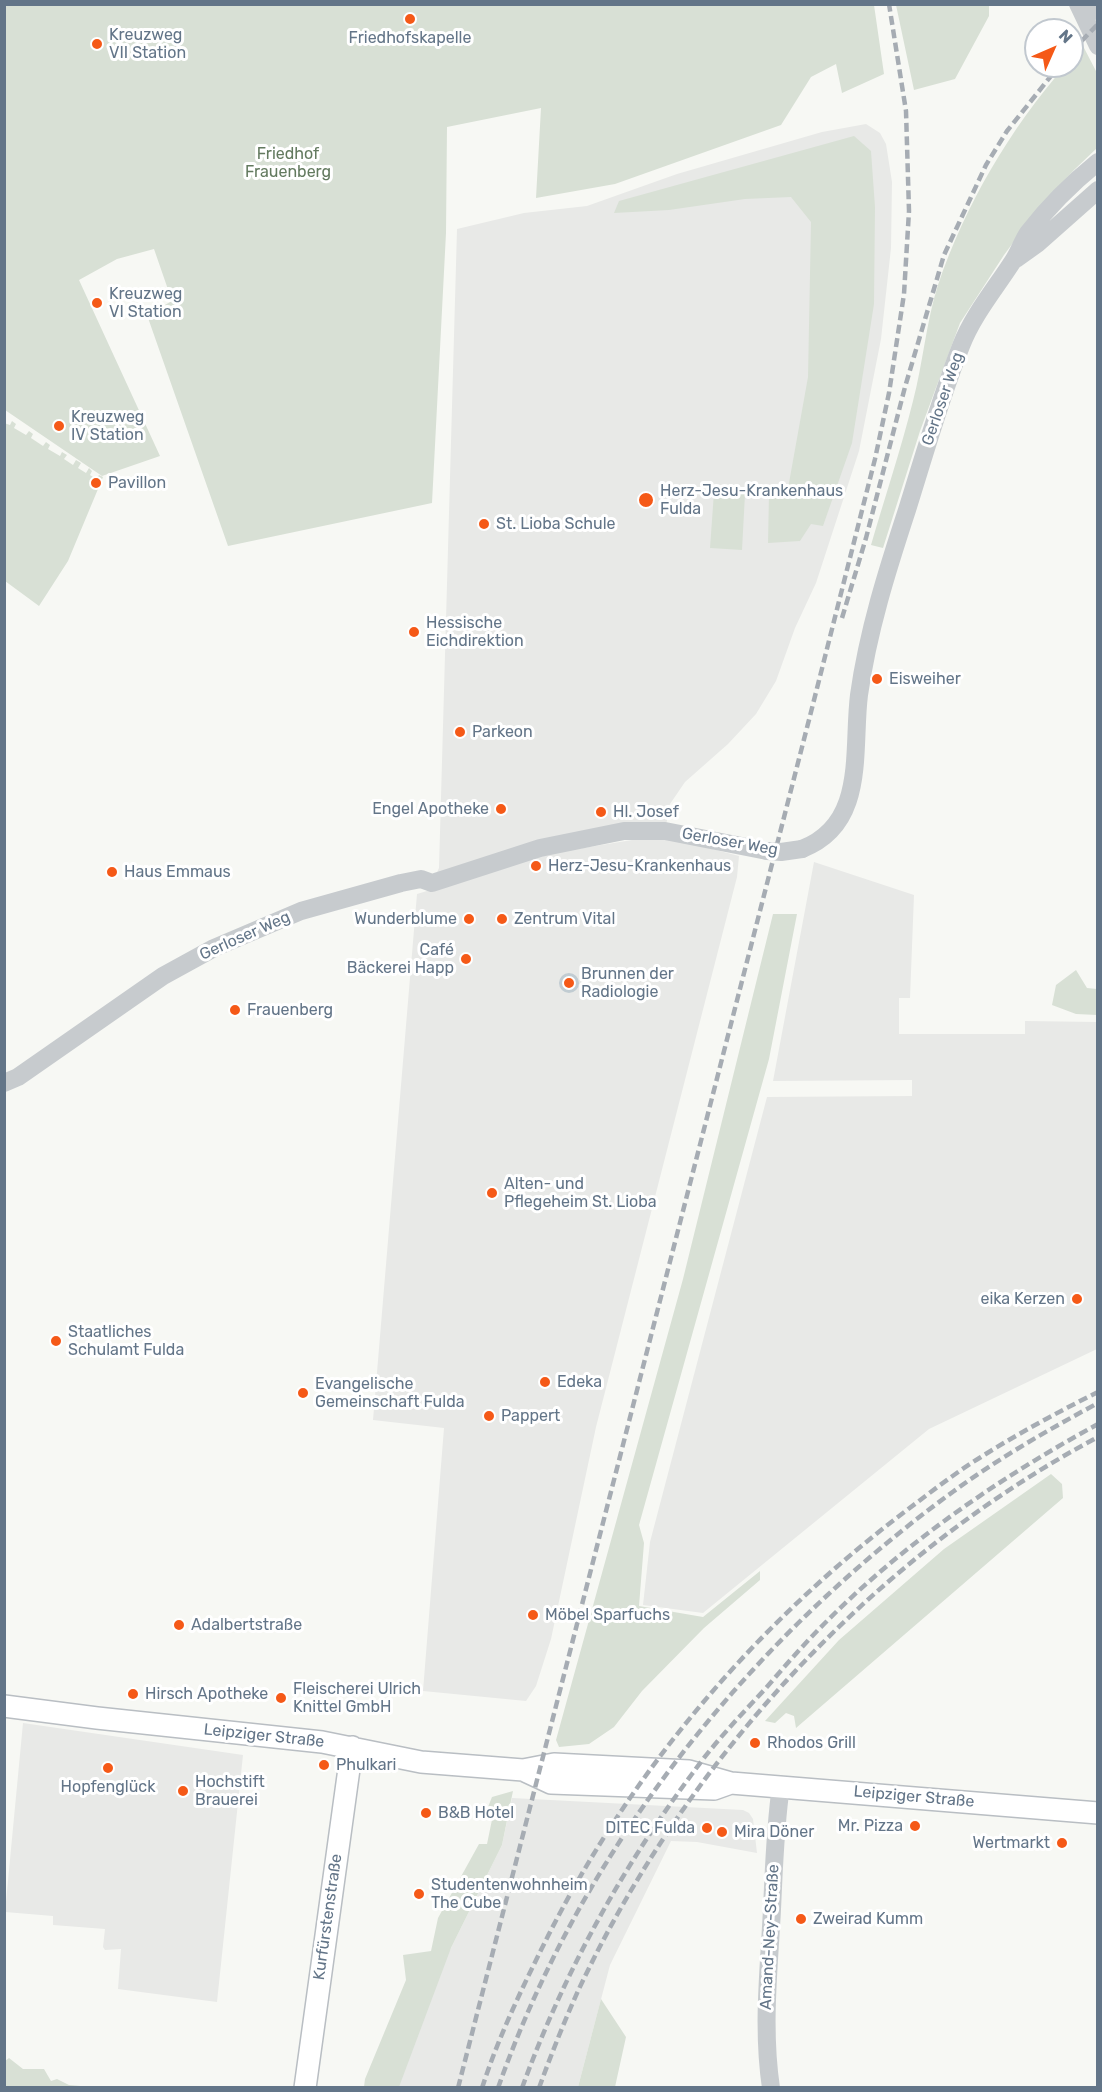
<!DOCTYPE html>
<meta charset="utf-8">
<style>
body{margin:0}
#map{position:relative;width:1102px;height:2092px;overflow:hidden;background:#f7f8f4;font-family:Rubik,sans-serif}
canvas{display:block}
.frame{position:absolute;inset:0;border:6px solid #637588;pointer-events:none}
.north{position:absolute;left:1024px;top:18px;width:60px;height:60px;box-sizing:border-box;background:#fff;border:2px solid #c1c8cf;border-radius:50%;rotate:45deg;font-size:16px;font-weight:700;line-height:24px;text-align:center;color:#637588}
.north::after{content:'';display:block;margin:auto;width:21px;height:27px;background:#f55917;clip-path:polygon(50% 0,100% 100%,50% 72%,0 100%)}
</style>
<div id="map">
<canvas width="1102" height="2092"></canvas>
<div class="frame"></div>
<div class="north">N</div>
</div>
<script>
const g = document.querySelector('canvas').getContext('2d');
g.lineJoin = 'round';
function paint(path, color) {
  g.fillStyle = color;
  g.fill(path, 'evenodd');
}
function trace(path, color, width, dash) {
  g.strokeStyle = color;
  g.lineWidth = width;
  g.lineCap = dash ? 'butt' : 'round';
  g.setLineDash(dash || []);
  g.stroke(path);
}
function drawText(font, color, halo, rows, align = 'center') {
  g.font = font + ' Rubik,sans-serif';
  g.lineWidth = 6;
  g.setLineDash([]);
  g.textBaseline = 'middle';
  g.strokeStyle = halo;
  g.fillStyle = color;
  for (const [text, x, y, turn = 0] of rows) {
    g.save();
    g.translate(x, y);
    g.rotate((+turn || 0) * Math.PI / 180);
    g.textAlign = isNaN(turn) ? turn : align;
    if (halo) g.strokeText(text, 0, 0);
    g.fillText(text, 0, 0);
    g.restore();
  }
}
paint(new Path2D(`
 M 866,124 L 880,133 L 886,144 L 892,182 L 891,248 L 881,339 L 859,451 L 816,583 L 795,628 L 776,681 L 756,714 L 728,744 L 685,782 L 670,804 L 665,831 L 624,831 L 432,883 L 439,868 L 457,229 L 524,213 L 587,206 L 677,174 L 822,132 Z
 M 674,839 L 739,856 L 737,877 L 596,1427 L 551,1639 L 536,1686 L 526,1701 L 423,1691 L 444,1428 L 373,1420 L 417,894 L 552,853 L 632,840 Z
 M 814,862 L 914,895 L 910,998 L 899,998 L 899,1034 L 1025,1034 L 1025,1021 L 1097,1022 L 1097,1349 L 929,1429 L 703,1613 L 643,1605 L 650,1542 L 767,1097 L 912,1096 L 912,1080 L 773,1081 Z
 M 23,1723 L 243,1755 L 217,2002 L 118,1989 L 121,1949 L 105,1950 L 103,1947 L 105,1929 L 53,1925 L 53,1916 L 5,1912 Z
 M 512,1798 L 743,1810 L 749,1813 L 753,1819 L 757,1853 L 697,1842 L 671,1841 L 610,1965 L 578,2087 L 377,2088 L 406,2025 L 451,1948 L 502,1845 Z`), '#e8e9e7');
paint(new Path2D(`
 M 4,5 L 874,5 L 884,74 L 842,93 L 836,64 L 811,77 L 781,125 L 615,184 L 536,198 L 541,108 L 447,127 L 446,233 L 432,503 L 228,546 L 147,315 L 172,301 L 154,249 L 117,259 L 79,280 L 160,456 L 102,476 L 5,410 Z
 M 896,5 L 989,5 L 989,16 L 955,79 L 914,90 Z
 M 1083,46 L 1097,73 L 1097,148 L 1074,170 L 1038,209 L 1004,255 L 960,323 L 920,431 L 883,548 L 871,545 C 885,497 901,449 913,401 C 923,363 926,322 938,285 C 965,205 1010,129 1065,66 L 1072,66 L 1072,58 Z
 M 854,136 L 871,151 L 875,207 L 874,304 L 852,443 L 823,526 L 811,524 L 800,541 L 768,543 L 769,494 L 787,494 L 808,377 L 811,222 L 791,197 L 745,199 L 669,210 L 614,213 L 619,201 Z
 M 12,421 L 16,424 L 14,428 L 26,435 L 29,431 L 33,434 L 31,438 L 43,446 L 46,442 L 50,445 L 48,449 L 60,456 L 62,452 L 67,455 L 64,459 L 73,465 L 76,460 L 81,463 L 78,468 L 86,473 L 89,468 L 92,471 L 90,475 L 96,479 L 99,475 L 103,477 L 68,561 L 39,606 L 5,581 L 4,423 L 10,425 Z
 M 714,492 L 745,494 L 742,550 L 710,548 Z
 M 773,914 L 797,914 L 769,1059 L 639,1525 L 644,1543 L 639,1606 L 703,1617 L 760,1571 L 760,1580 L 704,1628 L 642,1691 L 614,1727 L 589,1744 L 559,1747 L 556,1740 L 683,1279 Z
 M 1076,970 L 1087,988 L 1097,989 L 1097,1015 L 1076,1014 L 1052,1005 L 1056,985 Z
 M 1051,1474 L 1062,1484 L 1063,1498 L 796,1728 L 794,1716 L 786,1713 L 775,1723 L 765,1721 L 839,1640 L 944,1549 Z
 M 513,1791 L 502,1845 L 451,1948 L 399,2087 L 364,2087 L 365,2079 L 406,1980 L 403,1955 L 431,1951 L 438,1918 L 479,1844 L 487,1844 L 494,1810 L 488,1807 L 492,1797 Z
 M 601,1999 L 626,2037 L 615,2087 L 578,2087 Z
 M 9,2058 L 23,2069 L 44,2069 L 51,2081 L 57,2079 L 69,2085 L 92,2087 L 5,2087 L 5,2061 Z`), '#d8e0d5');
paint(new Path2D(`
 M559 983a10 10 0 1 1 20 0a10 10 0 1 1-20 0Z`), '#c1ccd2');
const secondary = new Path2D(`
 M 4,1706 L 97,1718 L 322,1742 L 421,1762 L 523,1770 L 554,1764 L 689,1771 L 731,1783 L 1098,1813
 M 523,1770 L 551,1783 L 714,1789 L 728,1784
 M 305,2088 L 352,1747`);
trace(secondary, '#b9bec3', 24);
trace(new Path2D(`
 M 1078,4 L 1098,46
 M 1094,4 L 1098,11
 M 1016,259 L 1037,244 L 1098,190
 M 802,849 C 867,824 852,751 859,695 C 868,631 887,571 907,510 C 924,456 940,399 961,346 C 973,315 995,289 1013,261 C 1019,252 1022,242 1028,233 C 1048,207 1072,183 1098,162
 M 4,1083 L 18,1077 L 163,976 L 214,948 L 301,911 L 401,883 L 421,879 L 432,883 L 540,848 L 624,831 L 665,831 L 767,851
 M 771,2088 C 762,2027 769,1970 772,1909 C 774,1868 775,1827 781,1786`), '#c7cbce', 18);
trace(secondary, '#fff', 21);
trace(new Path2D(`
 M 1072,51 L 1098,24
 M 842,618 L 866,538 L 905,387 L 944,255 L 986,165 L 1007,131 L 1059,66
 M 458,2088 L 811,712 L 875,459 L 889,393 L 904,294 L 909,211 L 906,111 L 889,4
 M 482,2088 C 499,2035 524,1984 549,1934 C 634,1767 757,1623 907,1510 C 931,1492 955,1473 981,1457 C 1019,1433 1058,1412 1098,1392
 M 498,2088 C 583,1847 749,1640 954,1491 C 999,1458 1048,1430 1098,1403
 M 522,2088 C 563,1975 621,1869 692,1774 C 714,1743 740,1716 766,1688 C 785,1666 804,1644 824,1624 C 903,1544 999,1478 1098,1424
 M 539,2088 C 551,2055 564,2022 578,1991 C 686,1760 873,1557 1098,1437`), '#a6acb3', 4.5, [9, 4.5]);
trace(new Path2D(`
 M 767,851 L 781,852 L 802,849`), '#c7cbce', 18);
for (const [x, y, r, color] of [
 [410,19,6,"#f55917"],
 [97,44,6,"#f55917"],
 [97,303,6,"#f55917"],
 [59,426,6,"#f55917"],
 [96,483,6,"#f55917"],
 [646,500,8,"#f55917"],
 [484,524,6,"#f55917"],
 [414,632,6,"#f55917"],
 [877,679,6,"#f55917"],
 [460,732,6,"#f55917"],
 [501,809,6,"#f55917"],
 [601,812,6,"#f55917"],
 [536,866,6,"#f55917"],
 [112,872,6,"#f55917"],
 [469,919,6,"#f55917"],
 [502,919,6,"#f55917"],
 [466,959,6,"#f55917"],
 [569,983,6,"#f55917"],
 [235,1010,6,"#f55917"],
 [492,1193,6,"#f55917"],
 [1077,1299,6,"#f55917"],
 [56,1341,6,"#f55917"],
 [545,1382,6,"#f55917"],
 [303,1393,6,"#f55917"],
 [489,1416,6,"#f55917"],
 [533,1615,6,"#f55917"],
 [179,1625,6,"#f55917"],
 [133,1694,6,"#f55917"],
 [281,1698,6,"#f55917"],
 [755,1743,6,"#f55917"],
 [324,1765,6,"#f55917"],
 [108,1768,6,"#f55917"],
 [183,1791,6,"#f55917"],
 [426,1813,6,"#f55917"],
 [915,1826,6,"#f55917"],
 [707,1828,6,"#f55917"],
 [722,1832,6,"#f55917"],
 [1062,1843,6,"#f55917"],
 [419,1894,6,"#f55917"],
 [801,1919,6,"#f55917"]
]) {
  const dot = new Path2D();
  dot.arc(x, y, r, 0, 2 * Math.PI);
  g.fillStyle = color;
  g.fill(dot);
  trace(dot, '#fff', 2);
}
drawText('16px', '#637588', '#fff', [
 ["Kreuzweg",109,35],
 ["VII Station",109,53],
 ["Friedhofskapelle",410,38,"center"],
 ["Kreuzweg",109,294],
 ["VI Station",109,312],
 ["Kreuzweg",71,417],
 ["IV Station",71,435],
 ["Pavillon",108,483],
 ["Herz-Jesu-Krankenhaus",660,491],
 ["Fulda",660,509],
 ["St. Lioba Schule",496,524],
 ["Hessische",426,623],
 ["Eichdirektion",426,641],
 ["Eisweiher",889,679],
 ["Parkeon",472,732],
 ["Engel Apotheke",489,809,"right"],
 ["Hl. Josef",613,812],
 ["Herz-Jesu-Krankenhaus",548,866],
 ["Haus Emmaus",124,872],
 ["Wunderblume",457,919,"right"],
 ["Zentrum Vital",514,919],
 ["Café",454,950,"right"],
 ["Bäckerei Happ",454,968,"right"],
 ["Brunnen der",581,974],
 ["Radiologie",581,992],
 ["Frauenberg",247,1010],
 ["Alten- und",504,1184],
 ["Pflegeheim St. Lioba",504,1202],
 ["eika Kerzen",1065,1299,"right"],
 ["Staatliches",68,1332],
 ["Schulamt Fulda",68,1350],
 ["Edeka",557,1382],
 ["Evangelische",315,1384],
 ["Gemeinschaft Fulda",315,1402],
 ["Pappert",501,1416],
 ["Möbel Sparfuchs",545,1615],
 ["Adalbertstraße",191,1625],
 ["Fleischerei Ulrich",293,1689],
 ["Knittel GmbH",293,1707],
 ["Hirsch Apotheke",145,1694],
 ["Rhodos Grill",767,1743],
 ["Phulkari",336,1765],
 ["Hochstift",195,1782],
 ["Brauerei",195,1800],
 ["Hopfenglück",108,1787,"center"],
 ["B&B Hotel",438,1813],
 ["Mr. Pizza",903,1826,"right"],
 ["DITEC Fulda",695,1828,"right"],
 ["Mira Döner",734,1832],
 ["Wertmarkt",1050,1843,"right"],
 ["Studentenwohnheim",431,1885],
 ["The Cube",431,1903],
 ["Zweirad Kumm",813,1919]
], 'left');
drawText('16px', '#637a5f', '#fff', [
 ["Friedhof",288,154],
 ["Frauenberg",288,172]
]);
drawText('16px', '#637588', '#fff', [
 ["Gerloser Weg",943,399,-71],
 ["Gerloser Weg",730,842,10],
 ["Gerloser Weg",245,936,-24],
 ["Leipziger Straße",264,1736,6],
 ["Leipziger Straße",914,1797,5],
 ["Kurfürstenstraße",328,1917,-82],
 ["Amand-Ney-Straße",770,1937,-87]
]);
</script>
